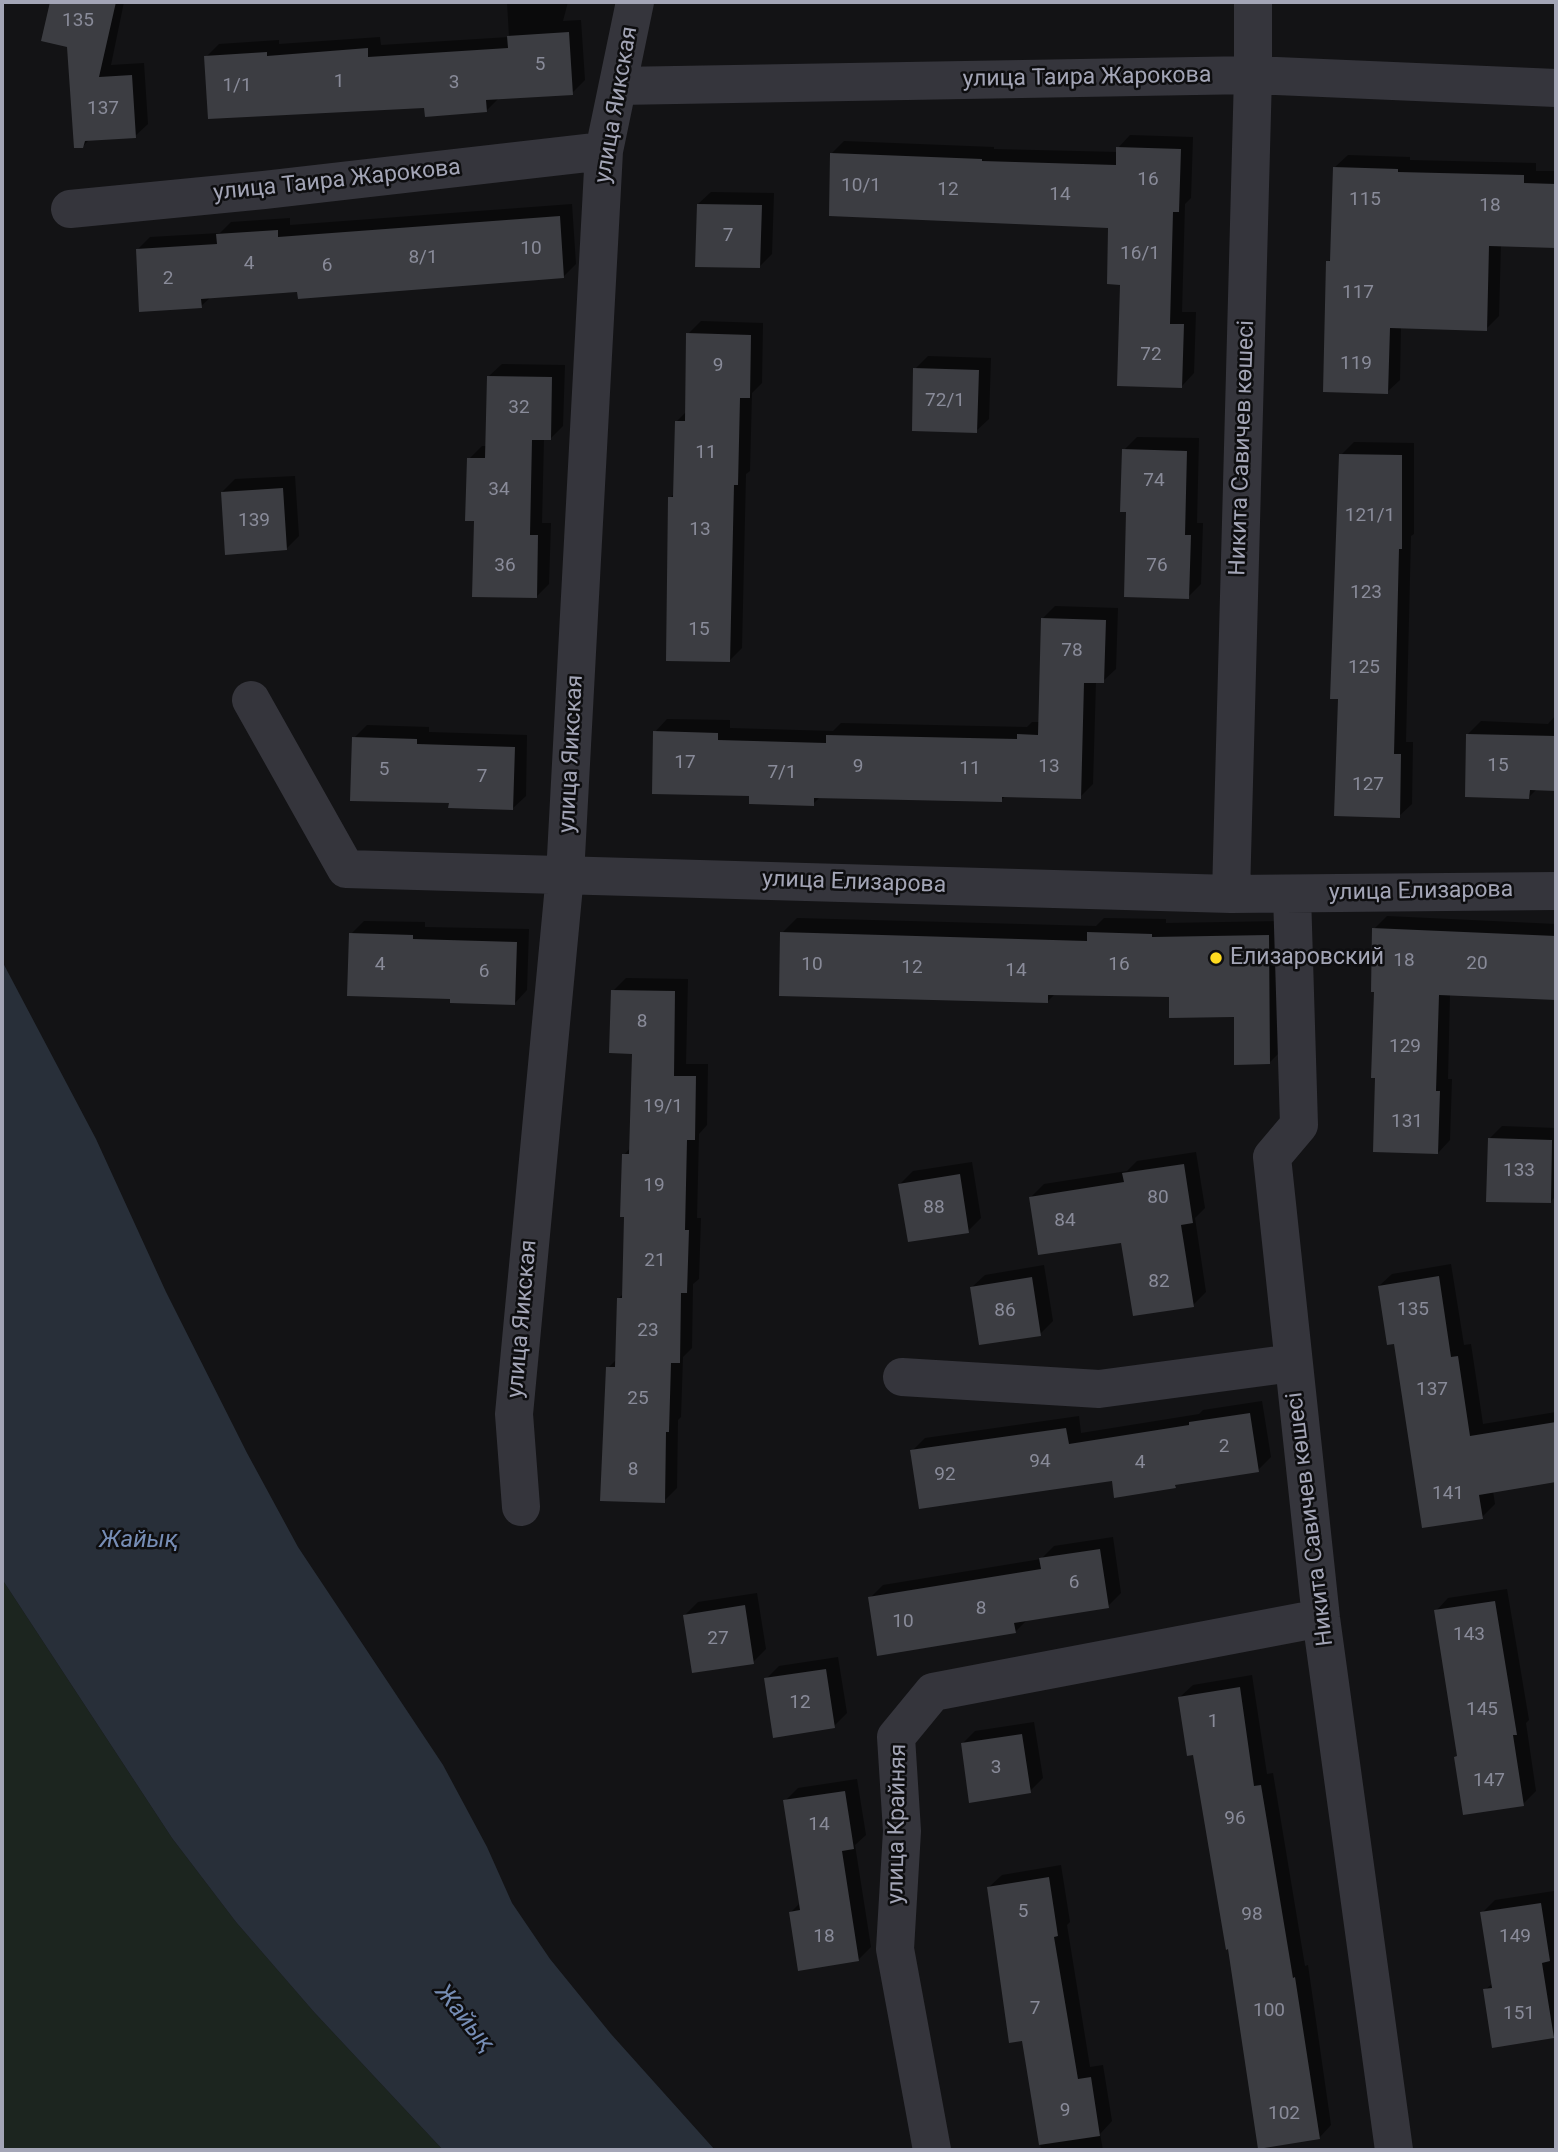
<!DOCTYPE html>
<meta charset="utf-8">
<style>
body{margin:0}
#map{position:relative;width:1558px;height:2152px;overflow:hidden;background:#131315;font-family:Roboto,sans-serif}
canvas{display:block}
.frame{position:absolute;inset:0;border:4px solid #a3a5b6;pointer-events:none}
</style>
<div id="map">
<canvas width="1558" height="2152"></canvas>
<div class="frame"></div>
</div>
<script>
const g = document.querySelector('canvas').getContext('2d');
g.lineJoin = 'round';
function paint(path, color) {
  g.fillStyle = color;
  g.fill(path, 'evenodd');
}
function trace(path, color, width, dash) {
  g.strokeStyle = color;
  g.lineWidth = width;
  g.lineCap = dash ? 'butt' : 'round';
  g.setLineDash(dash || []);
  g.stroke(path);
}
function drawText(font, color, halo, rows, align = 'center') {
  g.font = font + ' Roboto,sans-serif';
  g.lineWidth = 5;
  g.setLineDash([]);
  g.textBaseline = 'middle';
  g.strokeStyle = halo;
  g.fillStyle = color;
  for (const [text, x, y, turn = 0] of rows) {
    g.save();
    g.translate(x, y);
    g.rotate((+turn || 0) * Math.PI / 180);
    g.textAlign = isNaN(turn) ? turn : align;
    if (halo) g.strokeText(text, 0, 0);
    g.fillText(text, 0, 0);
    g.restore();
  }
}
paint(new Path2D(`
 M 2,1579 L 172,1838 L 236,1922 L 314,2012 L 443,2150 L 2,2150 Z`), '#1c251f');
paint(new Path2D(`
 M 2,961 L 96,1139 L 166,1292 L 247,1453 L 298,1547 L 443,1765 L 487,1847 L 512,1903 L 550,1959 L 611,2034 L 715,2150 L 443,2150 L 314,2012 L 236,1922 L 172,1838 L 2,1579 Z`), '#282f39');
paint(new Path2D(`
 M 52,2 L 124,2 L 111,65 L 144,63 L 148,124 L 135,136 L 90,139 L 83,146 L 69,45 L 43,39 Z
 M 507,2 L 568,2 L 563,21 L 581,20 L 585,80 L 572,93 L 499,98 L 486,111 L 426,107 L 206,57 L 219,44 L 279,40 L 279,44 L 380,37 L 381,45 L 509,37 Z
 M 1130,135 L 1193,137 L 1191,198 L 1185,204 L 1182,312 L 1196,312 L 1194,373 L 1182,386 L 1122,283 L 1110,226 L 831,154 L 844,141 L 994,147 L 994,149 L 1118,152 L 1118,148 Z
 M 1348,155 L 1410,157 L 1410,160 L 1536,163 L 1536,171 L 1556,171 L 1556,246 L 1501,245 L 1499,316 L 1486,329 L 1401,327 L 1400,380 L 1387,392 L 1328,262 L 1332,257 L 1335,167 Z
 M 711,192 L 774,193 L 772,254 L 759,267 L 698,204 Z
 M 572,204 L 576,264 L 563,277 L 211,297 L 201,306 L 137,250 L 150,237 L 220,233 L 231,222 L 290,218 L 290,225 Z
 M 701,321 L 763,323 L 762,383 L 752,393 L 750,471 L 746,474 L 742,648 L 729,661 L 670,498 L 675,493 L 677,421 L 687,411 L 688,334 Z
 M 928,356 L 991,358 L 989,419 L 976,431 L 915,369 Z
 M 502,364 L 565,365 L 563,426 L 550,439 L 544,438 L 542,523 L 551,523 L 549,584 L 536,597 L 475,520 L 469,459 L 482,446 L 487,446 L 489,376 Z
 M 1137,437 L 1199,438 L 1197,523 L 1203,523 L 1201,584 L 1188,597 L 1124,450 Z
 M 1354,442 L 1414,443 L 1414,534 L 1411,536 L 1406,742 L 1413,742 L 1412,804 L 1399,816 L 1340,697 L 1341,455 Z
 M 295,476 L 299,536 L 286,549 L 222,492 L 235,479 Z
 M 1055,606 L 1118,608 L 1116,669 L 1103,681 L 1096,681 L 1093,784 L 1080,797 L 1006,796 L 1001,800 L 821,796 L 813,804 L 751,795 L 655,732 L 667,719 L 730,720 L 730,728 L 833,731 L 841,723 L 1027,727 L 1032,722 L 1040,722 L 1042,619 Z
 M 1556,715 L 1556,789 L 1537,789 L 1529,797 L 1468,734 L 1481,721 L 1548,724 Z
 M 367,725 L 429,727 L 429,732 L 527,735 L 526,796 L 513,808 L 450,801 L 354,738 Z
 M 1387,916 L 1556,924 L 1556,997 L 1450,993 L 1448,1079 L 1452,1079 L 1450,1140 L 1438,1153 L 1375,991 L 1374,929 Z
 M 797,918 L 1096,926 L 1104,918 L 1166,919 L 1166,923 L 1283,921 L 1285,1047 L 1270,1062 L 1235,1015 L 1171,996 L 1056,993 L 1048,1001 L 782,933 Z
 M 364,921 L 425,922 L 425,927 L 529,929 L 527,990 L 515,1003 L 452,997 L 351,934 Z
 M 626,978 L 688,979 L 686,1064 L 708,1064 L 707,1125 L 699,1134 L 697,1218 L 701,1218 L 699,1279 L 693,1284 L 692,1348 L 683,1357 L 681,1417 L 678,1420 L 677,1488 L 664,1501 L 608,1368 L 617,1359 L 618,1299 L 624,1293 L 624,1155 L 631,1147 L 634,1052 L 613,991 Z
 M 1502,1126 L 1556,1128 L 1556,1196 L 1550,1202 L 1489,1139 Z
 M 1196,1152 L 1205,1208 L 1195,1218 L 1206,1292 L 1193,1305 L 1123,1241 L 1031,1197 L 1044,1184 L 1127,1171 L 1137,1161 Z
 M 972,1162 L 981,1218 L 968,1231 L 900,1184 L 913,1171 Z
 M 1451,1264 L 1464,1345 L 1471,1344 L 1483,1424 L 1556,1412 L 1556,1481 L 1493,1491 L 1495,1504 L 1482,1517 L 1395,1342 L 1379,1286 L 1392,1274 Z
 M 1044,1265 L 1053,1321 L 1040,1334 L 972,1287 L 985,1275 Z
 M 1262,1401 L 1271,1457 L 1258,1470 L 1179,1482 L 1175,1486 L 912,1451 L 925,1438 L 1079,1416 L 1081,1433 L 1199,1414 L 1203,1410 Z
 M 1113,1537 L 1121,1593 L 1108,1606 L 1028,1619 L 1015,1632 L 870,1598 L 883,1585 L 1041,1559 L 1054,1546 Z
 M 1507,1589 L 1529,1720 L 1526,1723 L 1536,1791 L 1523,1804 L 1459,1754 L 1436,1611 L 1448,1598 Z
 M 757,1593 L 766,1649 L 753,1662 L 685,1615 L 698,1602 Z
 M 838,1657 L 847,1713 L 834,1726 L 766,1679 L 779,1666 Z
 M 1252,1675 L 1267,1774 L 1273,1773 L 1305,1966 L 1308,1965 L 1331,2125 L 1319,2138 L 1230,1947 L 1195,1753 L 1180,1697 L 1193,1685 Z
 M 1034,1722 L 1043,1778 L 1030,1791 L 962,1744 L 975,1731 Z
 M 857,1779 L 866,1835 L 855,1845 L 871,1947 L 858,1960 L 790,1913 L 801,1902 L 785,1801 L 798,1788 Z
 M 1061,1865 L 1070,1922 L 1067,1925 L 1090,2067 L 1103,2065 L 1112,2121 L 1100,2134 L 1103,2150 L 1041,2150 L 1023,2039 L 989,1887 L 1002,1875 Z
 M 1554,1891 L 1556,1907 L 1556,2036 L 1494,2046 L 1485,1990 L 1493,1983 L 1482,1913 L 1495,1900 Z`), '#0007');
paint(new Path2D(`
 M 50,2 L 116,2 L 99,77 L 132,75 L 136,138 L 85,141 L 83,148 L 74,148 L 67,47 L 41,41 Z
 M 569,32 L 573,95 L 486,100 L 487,112 L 425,117 L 424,108 L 208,119 L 204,56 L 267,52 L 267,56 L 368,48 L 368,57 L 508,48 L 507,36 Z
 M 1116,147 L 1181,149 L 1179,212 L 1173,212 L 1170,324 L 1184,324 L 1182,388 L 1117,386 L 1120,285 L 1107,284 L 1108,228 L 829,216 L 830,153 L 982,159 L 982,161 L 1116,165 Z
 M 1333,167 L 1398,169 L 1398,172 L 1524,175 L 1524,183 L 1556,184 L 1556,248 L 1489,246 L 1487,331 L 1390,328 L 1388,394 L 1323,392 L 1326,261 L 1330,261 Z
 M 697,204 L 762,205 L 760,268 L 695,267 Z
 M 560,216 L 564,278 L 298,299 L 297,292 L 201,299 L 202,308 L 139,312 L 136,249 L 217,244 L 216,234 L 278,230 L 278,237 Z
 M 686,333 L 751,335 L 750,398 L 740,398 L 738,485 L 734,485 L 730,662 L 666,661 L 668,497 L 673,497 L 675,421 L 685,421 Z
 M 913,368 L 979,370 L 977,433 L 912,431 Z
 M 487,376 L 552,377 L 551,440 L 532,440 L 530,535 L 538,535 L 537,598 L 472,597 L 474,521 L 465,521 L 467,458 L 485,458 Z
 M 1122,449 L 1187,451 L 1185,535 L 1191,535 L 1189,599 L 1124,597 L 1126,512 L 1120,512 Z
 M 1339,454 L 1402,455 L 1402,549 L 1399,549 L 1394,754 L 1401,754 L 1400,818 L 1334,816 L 1338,699 L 1330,699 Z
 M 283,488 L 287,550 L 225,555 L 221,492 Z
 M 1041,618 L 1106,620 L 1104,683 L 1084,683 L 1081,799 L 1002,797 L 1002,802 L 814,798 L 814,806 L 749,804 L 749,796 L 652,794 L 653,731 L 718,733 L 718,740 L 826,743 L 826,735 L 1017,739 L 1017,734 L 1038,735 Z
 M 1466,734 L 1556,736 L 1556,791 L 1530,790 L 1529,799 L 1465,797 Z
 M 352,737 L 417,739 L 417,744 L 515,747 L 513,810 L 448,808 L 449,803 L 350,801 Z
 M 1372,928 L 1556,936 L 1556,1000 L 1439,995 L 1436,1091 L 1440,1091 L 1438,1154 L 1373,1152 L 1375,1078 L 1371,1078 L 1374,992 L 1371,992 Z
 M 780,932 L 1087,941 L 1087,932 L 1152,934 L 1152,937 L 1269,935 L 1270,1064 L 1234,1065 L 1234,1017 L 1169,1018 L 1169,997 L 1048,995 L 1048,1003 L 779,996 Z
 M 349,933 L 413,935 L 413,939 L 517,942 L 515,1005 L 450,1003 L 450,999 L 347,996 Z
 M 611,990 L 675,991 L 674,1076 L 696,1076 L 695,1140 L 687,1140 L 685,1230 L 689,1230 L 687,1293 L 681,1293 L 680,1363 L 671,1363 L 669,1432 L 666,1432 L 665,1503 L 600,1501 L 606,1367 L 615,1367 L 617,1298 L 622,1298 L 624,1217 L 620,1217 L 622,1154 L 629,1154 L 632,1054 L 609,1053 Z
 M 1488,1138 L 1552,1140 L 1551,1203 L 1486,1202 Z
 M 1184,1164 L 1193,1223 L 1181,1225 L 1194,1307 L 1133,1316 L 1121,1243 L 1038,1255 L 1029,1197 L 1124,1182 L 1122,1173 Z
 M 960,1174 L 969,1233 L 908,1242 L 898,1184 Z
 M 1439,1276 L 1451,1357 L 1458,1356 L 1470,1436 L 1556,1422 L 1556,1482 L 1479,1495 L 1483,1519 L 1422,1528 L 1394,1344 L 1387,1345 L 1378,1286 Z
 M 1032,1277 L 1041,1336 L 979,1345 L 970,1287 Z
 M 1250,1413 L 1259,1472 L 1175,1485 L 1176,1488 L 1114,1498 L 1112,1481 L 919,1509 L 910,1450 L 1066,1428 L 1069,1444 L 1189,1425 L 1189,1422 Z
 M 1100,1549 L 1109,1608 L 1014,1623 L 1016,1633 L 877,1656 L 868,1597 L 1041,1569 L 1039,1558 Z
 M 1495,1601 L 1517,1735 L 1513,1735 L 1524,1806 L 1463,1815 L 1454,1757 L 1457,1756 L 1434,1610 Z
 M 745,1605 L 754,1664 L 692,1673 L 683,1615 Z
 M 826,1669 L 835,1728 L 773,1738 L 764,1678 Z
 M 1240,1687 L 1254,1786 L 1261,1785 L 1293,1978 L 1295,1977 L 1320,2139 L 1258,2149 L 1228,1949 L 1226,1950 L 1193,1755 L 1187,1756 L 1178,1697 Z
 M 1022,1734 L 1031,1793 L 969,1803 L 961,1743 Z
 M 845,1791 L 854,1849 L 842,1851 L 859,1961 L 798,1971 L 789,1912 L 800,1910 L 783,1800 Z
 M 1049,1877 L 1058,1936 L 1054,1937 L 1078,2079 L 1091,2077 L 1100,2136 L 1039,2145 L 1022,2041 L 1009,2043 L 987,1887 Z
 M 1541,1903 L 1550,1961 L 1542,1963 L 1554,2038 L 1492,2048 L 1483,1989 L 1492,1988 L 1480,1912 Z`), '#3c3d42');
trace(new Path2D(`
 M 618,86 L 1253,75 L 1556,88
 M 70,209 L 264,190 L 604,151
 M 251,700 L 346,869 L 1231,894 L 1556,891
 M 1231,894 L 1253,75 L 1253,2
 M 1292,894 L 1299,1125 L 1272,1157 L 1321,1618 L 1394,2150
 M 902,1377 L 1099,1389 L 1293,1363
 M 521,1507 L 514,1414 L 565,875 L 604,151 L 635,2
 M 932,2150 L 895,1949 L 902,1831 L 896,1737 L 933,1692 L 1321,1618`), '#35353c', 38);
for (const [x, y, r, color] of [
 [1216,958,7,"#ffdb20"]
]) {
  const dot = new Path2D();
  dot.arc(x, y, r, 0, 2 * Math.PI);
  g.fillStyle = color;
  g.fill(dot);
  trace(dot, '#0e0e10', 2.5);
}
drawText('19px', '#898b99', null, [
 ["135",78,21],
 ["5",540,65],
 ["1",339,82],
 ["3",454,83],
 ["1/1",237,86],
 ["137",103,109],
 ["16",1148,180],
 ["10/1",861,186],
 ["12",948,190],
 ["14",1060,195],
 ["115",1365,200],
 ["18",1490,206],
 ["7",728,236],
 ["10",531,249],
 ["16/1",1140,254],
 ["8/1",423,258],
 ["4",249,264],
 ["6",327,266],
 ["2",168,279],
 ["117",1358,293],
 ["72",1151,355],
 ["119",1356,364],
 ["9",718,366],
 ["72/1",945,401],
 ["32",519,408],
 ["11",706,453],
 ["74",1154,481],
 ["34",499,490],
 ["121/1",1370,516],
 ["139",254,521],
 ["13",700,530],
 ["36",505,566],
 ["76",1157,566],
 ["123",1366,593],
 ["15",699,630],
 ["78",1072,651],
 ["125",1364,668],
 ["17",685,763],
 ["15",1498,766],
 ["9",858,767],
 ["13",1049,767],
 ["11",970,769],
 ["5",384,770],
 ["7/1",782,773],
 ["7",482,777],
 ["127",1368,785],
 ["18",1404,961],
 ["20",1477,964],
 ["4",380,965],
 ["10",812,965],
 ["16",1119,965],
 ["12",912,968],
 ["14",1016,971],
 ["6",484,972],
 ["8",642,1022],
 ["129",1405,1047],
 ["19/1",663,1107],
 ["131",1407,1122],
 ["133",1519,1171],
 ["19",654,1186],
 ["80",1158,1198],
 ["88",934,1208],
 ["84",1065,1221],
 ["21",655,1261],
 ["82",1159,1282],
 ["135",1413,1310],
 ["86",1005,1311],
 ["23",648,1331],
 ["137",1432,1390],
 ["25",638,1399],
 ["2",1224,1447],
 ["94",1040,1462],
 ["4",1140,1463],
 ["8",633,1470],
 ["92",945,1475],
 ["141",1448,1494],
 ["6",1074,1583],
 ["8",981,1609],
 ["10",903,1622],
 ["143",1469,1635],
 ["27",718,1639],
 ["12",800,1703],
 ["145",1482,1710],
 ["1",1213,1722],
 ["3",996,1768],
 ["147",1489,1781],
 ["96",1235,1819],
 ["14",819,1825],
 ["5",1023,1912],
 ["98",1252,1915],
 ["18",824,1937],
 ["149",1515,1937],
 ["7",1035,2009],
 ["100",1269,2011],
 ["151",1519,2014],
 ["9",1065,2111],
 ["102",1284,2114]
]);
drawText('23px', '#a3a5b6', '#0e0e10', [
 ["улица Таира Жарокова",1087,78,-1],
 ["улица Яикская",617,105,-80],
 ["улица Таира Жарокова",337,181,-6],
 ["Никита Савичев көшесі",1243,448,-88],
 ["улица Яикская",572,754,-87],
 ["улица Елизарова",854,883,2],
 ["улица Елизарова",1421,892,-1],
 ["улица Яикская",523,1319,-85],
 ["Никита Савичев көшесі",1311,1519,-97],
 ["улица Крайняя",898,1824,-89]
]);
drawText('23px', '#a3a5b6', '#0e0e10', [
 ["Елизаровский",1230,958]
], 'left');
drawText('italic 24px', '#768db5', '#0e0e10', [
 ["Жайық",139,1541],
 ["Жайық",464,2019,51]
]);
</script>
